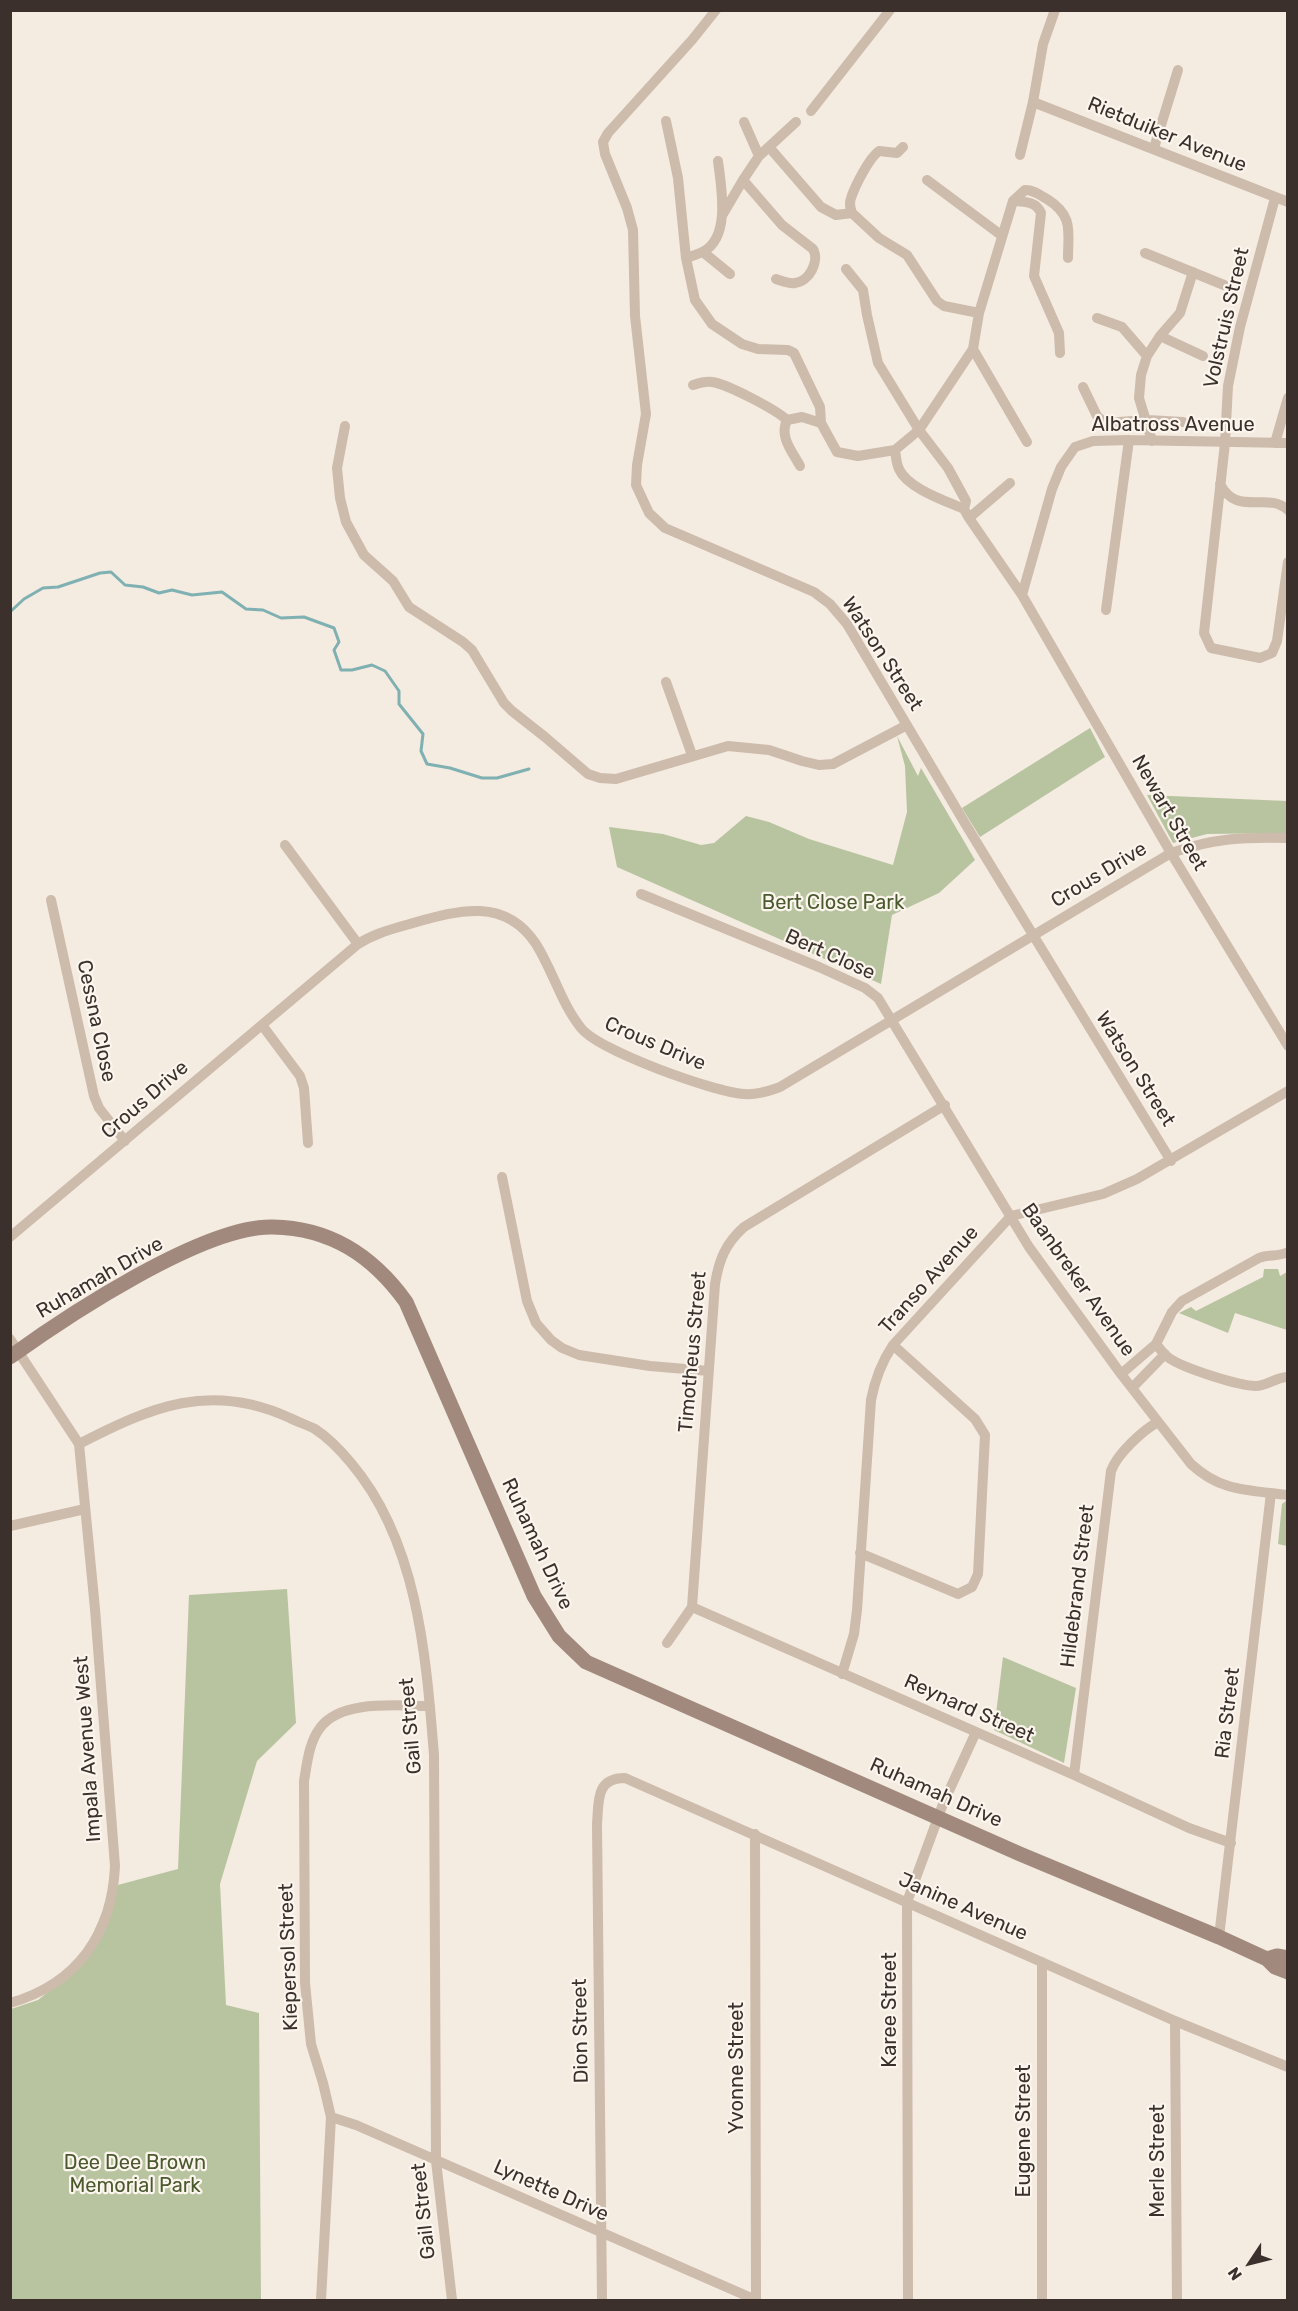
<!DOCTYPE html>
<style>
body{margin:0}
#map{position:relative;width:1298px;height:2311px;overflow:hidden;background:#f4ebe1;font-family:Rubik,sans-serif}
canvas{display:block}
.frame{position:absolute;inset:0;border:12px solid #3b302b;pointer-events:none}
.north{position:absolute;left:1220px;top:2233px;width:60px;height:60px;-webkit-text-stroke:4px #fbf5ee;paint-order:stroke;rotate:235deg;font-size:16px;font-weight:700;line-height:24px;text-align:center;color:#3b302b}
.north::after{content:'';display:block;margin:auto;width:21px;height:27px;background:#3b302b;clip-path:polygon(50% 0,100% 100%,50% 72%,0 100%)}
</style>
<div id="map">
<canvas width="1298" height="2311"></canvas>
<div class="frame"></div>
<div class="north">N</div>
</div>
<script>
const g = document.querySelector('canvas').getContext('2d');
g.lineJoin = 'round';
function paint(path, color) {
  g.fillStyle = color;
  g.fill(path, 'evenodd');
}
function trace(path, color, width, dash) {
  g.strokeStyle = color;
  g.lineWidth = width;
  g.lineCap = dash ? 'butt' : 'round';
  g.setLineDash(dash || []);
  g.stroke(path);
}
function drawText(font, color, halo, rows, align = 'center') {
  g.font = font + ' Rubik,sans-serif';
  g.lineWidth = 4.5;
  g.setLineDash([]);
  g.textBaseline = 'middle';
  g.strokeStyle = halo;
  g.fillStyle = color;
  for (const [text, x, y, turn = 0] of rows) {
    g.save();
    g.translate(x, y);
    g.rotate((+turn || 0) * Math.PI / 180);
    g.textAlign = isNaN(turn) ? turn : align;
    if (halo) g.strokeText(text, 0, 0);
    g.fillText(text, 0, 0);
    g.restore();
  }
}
paint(new Path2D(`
 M 1090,728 L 1105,757 L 980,837 L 962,808 Z
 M 897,736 L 918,776 L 921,768 L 975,860 L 939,893 L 892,915 L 881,984 L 617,867 L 609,827 L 663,834 L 701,845 L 714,843 L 746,816 L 769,822 L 809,839 L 893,865 L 907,812 L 905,766 Z
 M 1147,795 L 1287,801 L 1287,833 L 1207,834 L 1173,843 Z
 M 1264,1269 L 1278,1269 L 1280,1276 L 1287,1272 L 1287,1330 L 1235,1313 L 1228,1333 L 1179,1313 L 1191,1307 L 1196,1311 L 1263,1277 Z
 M 1287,1500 L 1287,1546 L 1278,1544 L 1282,1504 Z
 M 287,1589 L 296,1723 L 257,1761 L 220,1884 L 226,2005 L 259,2013 L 261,2300 L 11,2300 L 11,2009 L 38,2000 L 78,1968 L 114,1886 L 178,1869 L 189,1595 Z
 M 1003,1657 L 1076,1688 L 1064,1763 L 994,1730 Z`), '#b8c4a0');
trace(new Path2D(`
 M 10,612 L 24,599 L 43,588 L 58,587 L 100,573 L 111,572 L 125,585 L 143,587 L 159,593 L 172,590 L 192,595 L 222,592 L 246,609 L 263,610 L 281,618 L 304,617 L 334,628 L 339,642 L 334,650 L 341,670 L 352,670 L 372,665 L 385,671 L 399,691 L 399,704 L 423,734 L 421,751 L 427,764 L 450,768 L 482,778 L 497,778 L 529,769`), '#7fb0b2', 3);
trace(new Path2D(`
 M 716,10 L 692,40 L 608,133 L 603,142 L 605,154 L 627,208 L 633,230 L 635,316 L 646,414 L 637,465 L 636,485 L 649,513 L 665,528 L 814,592 L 830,604 L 847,624 L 966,825 L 1171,1161
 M 1033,102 L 1288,202
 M 811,111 L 890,10
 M 666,121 L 678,178 L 686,258 L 695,300 L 712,324 L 742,344 L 758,349 L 788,350 L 794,353 L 820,407 L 821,423 L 837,452 L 858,456 L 895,450 L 919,430 L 973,349 L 979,313
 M 744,122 L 759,156
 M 769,147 L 821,207 L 836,215 L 852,213 L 879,238 L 907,255 L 937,301 L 944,306 L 979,313 L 1013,201 L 1025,190 C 1034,190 1040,195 1047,199 C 1074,216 1068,231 1068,258
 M 1154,148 L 1178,70
 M 1020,155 L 1033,102 L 1043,44 L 1055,10
 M 743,180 L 782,225 L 813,249 C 820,261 809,282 795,283 C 789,284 782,281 776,279
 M 927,180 L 1001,235
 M 1275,198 L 1240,327 L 1228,386 L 1225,443 L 1204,633 L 1211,648 L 1260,658 L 1272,653 L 1277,641 L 1288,562
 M 1013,201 C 1024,202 1036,201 1041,213 L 1034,276 L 1059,333 L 1060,353
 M 852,213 C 850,207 849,203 851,198 C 855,186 869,158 879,151 L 897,153 L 903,147
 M 723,214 L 743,180 L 759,156 L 796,122
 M 703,252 L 730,274
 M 1145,253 L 1224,285
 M 686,258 C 692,256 699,254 704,251 C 731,236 721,186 718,161
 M 846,269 L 863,290 L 867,315 L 878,363 L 919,430 L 948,468 L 966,501 L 964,509 L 969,518 L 1022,595 L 1171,853 L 1288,1046
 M 1097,318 L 1122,327 L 1147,356
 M 1160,336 L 1203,356
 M 973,349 L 1027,442
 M 693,385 C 699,383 705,381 712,382 C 727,384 775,409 787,420
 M 1083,387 L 1097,416 L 1105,423 L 1147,420 L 1183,422
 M 345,426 L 337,468 L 340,498 L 346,522 L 364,555 L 393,581 L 409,607 L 463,642 L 472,650 L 504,703 L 512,711 L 545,737 L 588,774 L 600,778 L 616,779 L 728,746 L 769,750 L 802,761 L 819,765 L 833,764 L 907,725
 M 1152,441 L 1139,398 L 1141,375 L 1147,356 L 1160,336 L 1180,313 L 1193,272
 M 1275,443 L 1288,398
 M 895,450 C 896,456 896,463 899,469 C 907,488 946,501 964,509
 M 800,466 C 792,451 779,437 787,420 L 802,417 L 821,423
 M 1220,484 C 1237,517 1267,491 1288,510
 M 969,518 L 1010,483
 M 1022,595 L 1052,489 L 1061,467 L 1075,447 L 1093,441 L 1129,440 L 1288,443
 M 1106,610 L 1129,440
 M 666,682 L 692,755
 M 285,845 L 358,944
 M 641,894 L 819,967 L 865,988 L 878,998 L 1029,1247 L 1121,1374 L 1191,1464 C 1221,1492 1249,1490 1288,1495
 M 51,900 L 94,1096 L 99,1108 L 125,1141
 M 262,1025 L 300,1076 L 304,1088 L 308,1143
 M 502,1177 L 527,1301 L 536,1323 L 551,1340 L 562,1348 L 579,1355 L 650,1366 L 709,1371
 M 10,1237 L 358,944 C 375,933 393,929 413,923 C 459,910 505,897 536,944 C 553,971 561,1003 581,1028 C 599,1051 714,1092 744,1094 C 757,1095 768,1091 780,1087 L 1171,853 C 1214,838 1243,837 1288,838
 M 1288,1252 C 1279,1257 1268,1254 1259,1258 L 1182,1301 L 1172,1312 L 1156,1344 C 1160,1349 1164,1355 1169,1358 C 1183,1368 1239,1386 1256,1386 C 1267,1386 1276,1377 1288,1377
 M 10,1339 L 79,1444 L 95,1609 L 115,1866 C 112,1934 77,1984 10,2003
 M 1121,1374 L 1156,1344
 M 1132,1388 L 1165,1354
 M 79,1444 C 151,1407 210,1381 290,1418 C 298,1422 307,1425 315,1429 C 329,1438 341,1451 351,1463 C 418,1542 426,1656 434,1755 L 436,2161 L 452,2300
 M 10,1526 L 85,1509
 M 860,1553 L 958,1594 L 972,1587 L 978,1574 L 985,1435 L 975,1419 L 893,1345
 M 692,1607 L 1074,1775 L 1189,1828 L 1231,1843
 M 667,1643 L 692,1607 L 715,1284 C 719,1260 725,1244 744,1227 L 945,1105
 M 842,1674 L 854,1634 L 857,1610 L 871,1400 C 875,1379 881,1363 893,1345 L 1011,1216 L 1103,1194 L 1137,1179 L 1288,1091
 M 1074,1775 L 1111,1471 C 1117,1454 1143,1430 1158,1422
 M 1219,1937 L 1271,1493
 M 1042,1962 L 1042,2300
 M 1175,2021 L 1177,2300
 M 331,2117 L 356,2125 L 756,2300 L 755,1834
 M 321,2300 L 331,2117 L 323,2083 L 311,2044 L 305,1983 L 304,1781 C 307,1764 309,1742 320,1728 C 341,1699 398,1706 430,1706
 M 602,2300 L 597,1824 C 599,1802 595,1778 625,1778 L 1175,2021 L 1288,2067
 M 908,2300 L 907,1902 L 943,1804 L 976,1732`), '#cdbbac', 10);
trace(new Path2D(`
 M 10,1357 C 67,1316 204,1225 273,1227 C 331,1228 373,1256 406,1302 L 534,1596 L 559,1636 L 586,1662 L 1020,1854 L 1219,1937 L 1267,1959 L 1275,1967 L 1288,1972
 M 1267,1959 L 1277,1956 L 1288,1958`), '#a18a7d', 15);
drawText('20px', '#3b302b', '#fbf5ee', [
 ["Rietduiker Avenue",1167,135,22],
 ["Volstruis Street",1227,318,-77],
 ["Albatross Avenue",1173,425],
 ["Watson Street",882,654,57],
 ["Newart Street",1169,813,60],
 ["Crous Drive",1099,875,-31],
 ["Bert Close",830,955,24],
 ["Cessna Close",96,1021,78],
 ["Crous Drive",655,1044,23],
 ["Watson Street",1135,1069,58],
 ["Crous Drive",145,1100,-41],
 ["Ruhamah Drive",100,1278,-30],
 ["Transo Avenue",929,1280,-48],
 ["Baanbreker Avenue",1078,1280,55],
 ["Timotheus Street",693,1352,-85],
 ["Ruhamah Drive",537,1544,65],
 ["Hildebrand Street",1078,1586,-83],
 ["Reynard Street",969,1709,24],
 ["Ria Street",1228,1713,-83],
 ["Gail Street",411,1726,-95],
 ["Impala Avenue West",88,1749,-94],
 ["Ruhamah Drive",936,1793,24],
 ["Janine Avenue",963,1907,24],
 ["Kiepersol Street",289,1957,-92],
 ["Karee Street",890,2010,-90],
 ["Dion Street",581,2031,-91],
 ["Yvonne Street",737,2068,-90],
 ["Eugene Street",1024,2131,-90],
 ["Merle Street",1158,2161,-90],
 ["Lynette Drive",551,2191,24],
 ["Gail Street",424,2211,-96]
]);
drawText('20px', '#4a5a2e', '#fbf5ee', [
 ["Bert Close Park",833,903],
 ["Dee Dee Brown",135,2163],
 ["Memorial Park",135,2186]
]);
</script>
